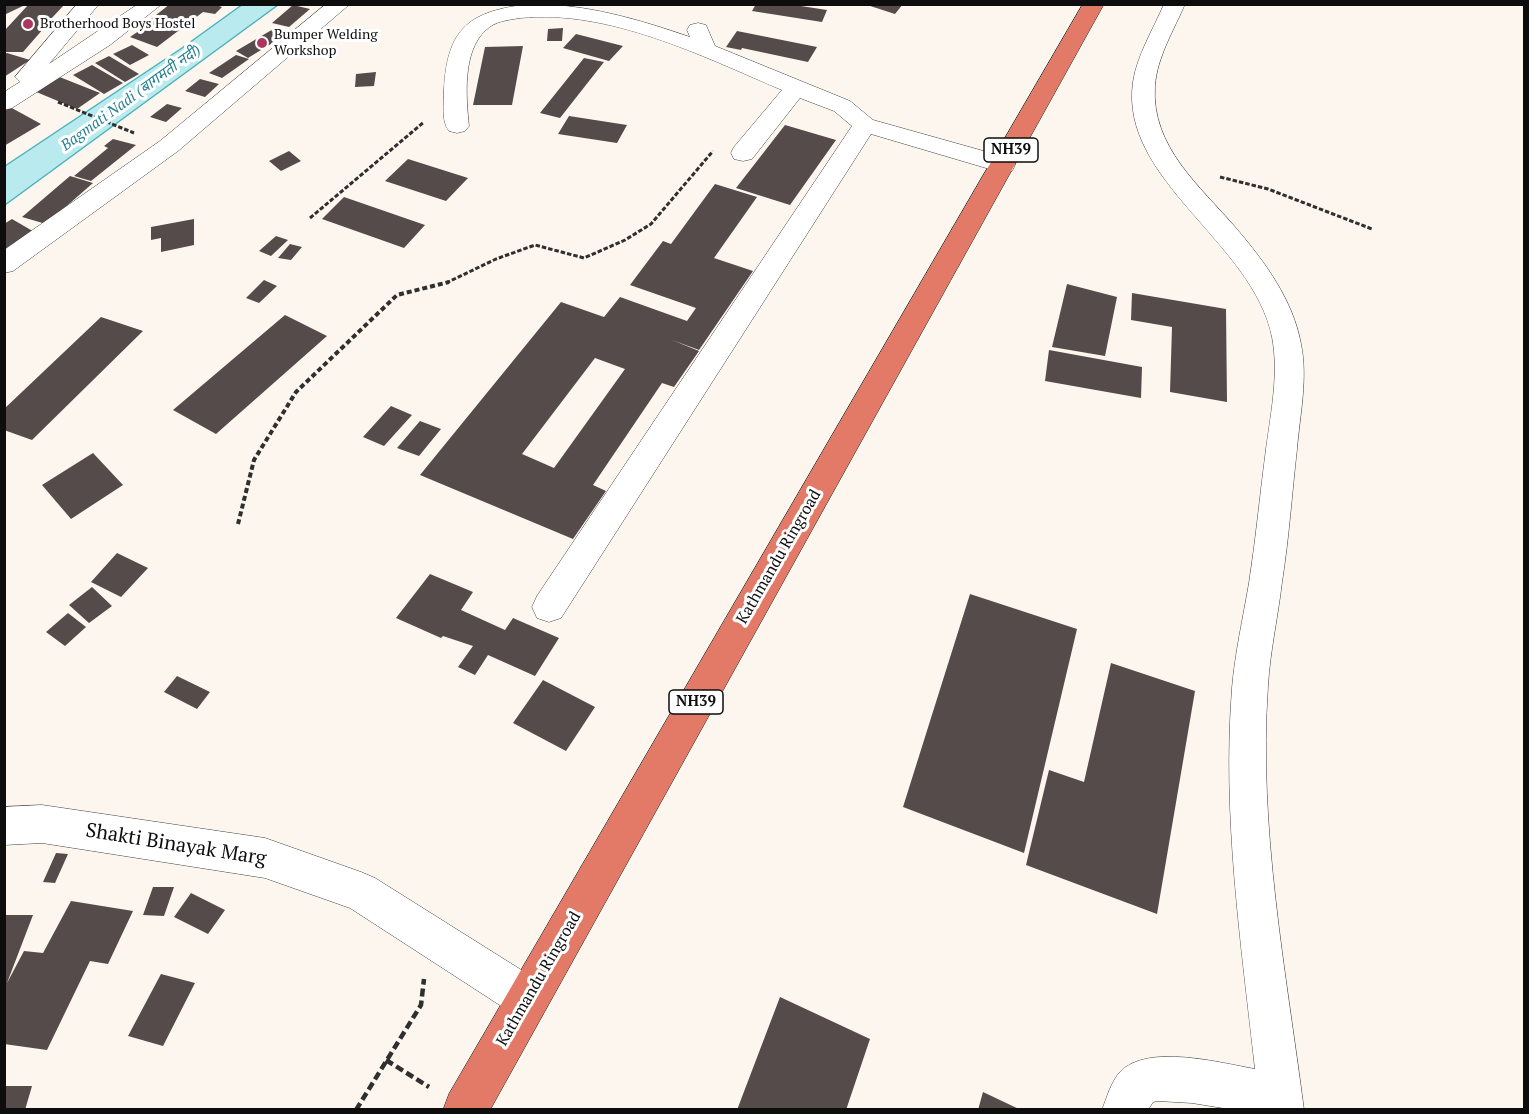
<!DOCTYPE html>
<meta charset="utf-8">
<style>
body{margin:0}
#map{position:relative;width:1529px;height:1114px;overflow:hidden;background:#fdf6ee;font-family:"PT Serif",serif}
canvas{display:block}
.frame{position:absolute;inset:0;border:6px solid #0d0d0d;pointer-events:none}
</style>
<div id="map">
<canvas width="1529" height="1114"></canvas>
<div class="frame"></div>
</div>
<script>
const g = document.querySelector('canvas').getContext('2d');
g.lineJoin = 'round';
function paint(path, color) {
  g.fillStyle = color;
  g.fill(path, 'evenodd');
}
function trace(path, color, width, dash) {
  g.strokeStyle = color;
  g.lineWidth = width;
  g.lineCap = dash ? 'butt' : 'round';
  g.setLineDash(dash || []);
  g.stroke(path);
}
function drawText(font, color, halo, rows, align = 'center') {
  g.font = font + ' "PT Serif","Noto Sans Devanagari",serif';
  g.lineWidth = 6;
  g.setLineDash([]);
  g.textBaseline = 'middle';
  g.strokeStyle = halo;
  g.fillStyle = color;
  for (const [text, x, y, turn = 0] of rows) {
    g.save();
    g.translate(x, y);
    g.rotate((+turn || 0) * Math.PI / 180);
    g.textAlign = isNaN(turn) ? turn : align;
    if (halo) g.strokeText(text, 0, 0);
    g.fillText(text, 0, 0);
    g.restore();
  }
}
const water = new Path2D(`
 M 243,4 L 278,5 L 5,205 L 5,166 L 182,48 Z`);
paint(water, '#b9eaee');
trace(water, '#49b1bc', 1.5);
paint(new Path2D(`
 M 4,4 L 27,4 L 4,15 Z
 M 29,4 L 65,4 L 49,21 L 65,22 L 59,28 L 44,28 L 23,52 L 5,52 L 5,30 Z
 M 170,4 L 213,4 L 222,7 L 215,14 L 203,12 L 157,47 L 130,37 L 155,20 L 151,19 Z
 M 756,4 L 788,4 L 827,10 L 822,22 L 752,11 Z
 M 864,4 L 903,4 L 895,14 Z
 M 293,5 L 310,9 L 289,27 L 272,23 Z
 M 275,28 L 287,34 L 248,58 L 236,51 Z
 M 563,28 L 562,41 L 547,41 L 548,29 Z
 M 737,31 L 817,47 L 808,62 L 742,48 L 741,50 L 726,47 Z
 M 576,34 L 623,46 L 609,61 L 563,48 Z
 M 132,45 L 149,55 L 130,65 L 113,54 Z
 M 523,46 L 512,105 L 473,105 L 485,47 Z
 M 7,53 L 30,60 L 4,77 L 4,54 Z
 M 236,55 L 249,59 L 222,78 L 209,73 Z
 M 109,56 L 139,74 L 125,82 L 95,63 Z
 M 584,58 L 604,62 L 560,118 L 540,113 Z
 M 92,65 L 123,83 L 104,94 L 73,75 Z
 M 376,72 L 374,86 L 355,87 L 356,74 Z
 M 57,76 L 100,93 L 77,109 L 34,91 Z
 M 200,79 L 219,84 L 205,97 L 185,91 Z
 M 167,104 L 182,108 L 166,122 L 150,117 Z
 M 10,107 L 41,124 L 4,146 L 4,110 Z
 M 569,116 L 627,125 L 617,143 L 558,134 Z
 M 785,125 L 836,140 L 790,205 L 736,188 Z
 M 113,139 L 136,145 L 91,181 L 74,176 L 108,148 L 104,146 Z
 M 289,151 L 301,161 L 281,171 L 269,161 Z
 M 408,159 L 468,178 L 446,201 L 385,181 Z
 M 70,176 L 93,183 L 46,224 L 22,217 Z
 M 715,184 L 757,197 L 714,258 L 753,271 L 699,350 L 672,340 L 699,351 L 674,387 L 662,383 L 593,485 L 606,491 L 573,539 L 420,475 L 561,302 L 604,317 L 620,297 L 687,321 L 696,308 L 630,285 L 663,241 L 671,244 ZM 595,358 L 625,369 L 554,468 L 522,454 Z
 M 344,197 L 425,225 L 404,248 L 322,219 Z
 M 12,219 L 36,233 L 4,255 L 4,224 Z
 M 194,219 L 194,245 L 161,252 L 161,238 L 151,240 L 151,227 Z
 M 276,236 L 288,240 L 271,256 L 259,251 Z
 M 290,244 L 302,247 L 291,260 L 278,258 Z
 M 264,280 L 277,286 L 259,303 L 246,298 Z
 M 1067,284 L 1117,297 L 1105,356 L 1052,347 Z
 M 1132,293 L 1226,309 L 1227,402 L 1170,392 L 1172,327 L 1131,320 Z
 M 285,315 L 327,336 L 216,434 L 173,410 Z
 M 101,317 L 143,331 L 32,440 L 4,430 L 4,409 Z
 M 1049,350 L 1142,367 L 1141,398 L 1045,381 Z
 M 391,406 L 412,415 L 384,446 L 363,437 Z
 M 420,421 L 441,429 L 419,456 L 397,448 Z
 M 93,453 L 123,485 L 71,519 L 42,485 Z
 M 117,553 L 148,568 L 121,597 L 91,582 Z
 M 430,574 L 473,592 L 461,610 L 505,630 L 513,618 L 559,638 L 535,676 L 488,655 L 475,675 L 458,667 L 473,646 L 443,636 L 441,638 L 396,618 Z
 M 92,587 L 112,606 L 89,623 L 69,605 Z
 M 970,594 L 1077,629 L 1024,853 L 903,807 Z
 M 68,613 L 86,627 L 65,646 L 46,632 Z
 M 1111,663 L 1195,691 L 1157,914 L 1026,865 L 1049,770 L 1084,782 Z
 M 177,676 L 210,692 L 197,709 L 164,692 Z
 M 543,680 L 595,707 L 566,751 L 513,723 Z
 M 56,853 L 68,854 L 55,883 L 43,882 Z
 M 153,887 L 174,887 L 164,916 L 143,915 Z
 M 191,893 L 225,910 L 208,934 L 174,917 Z
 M 71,901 L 133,911 L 108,964 L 90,961 L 47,1050 L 4,1044 L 4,915 L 33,915 L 7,983 L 24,951 L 43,953 Z
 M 161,974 L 195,983 L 163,1046 L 128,1036 Z
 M 780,997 L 870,1039 L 846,1110 L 737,1110 Z
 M 4,1086 L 32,1086 L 25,1110 L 4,1110 Z
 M 983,1092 L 1021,1110 L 978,1110 Z`), '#544b4a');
const minor = new Path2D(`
 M 77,4 L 99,4 L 49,64 L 138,4 L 162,4 L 110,45 L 12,108 L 4,110 L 4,92 L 20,82 L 15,77 Z
 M 326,4 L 350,4 L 178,151 L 13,271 L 4,273 L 4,250 L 160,141 Z
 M 530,4 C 587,4 637,19 690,37 L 687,30 L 690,25 L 698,23 L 706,25 L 715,46 L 850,101 L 873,120 L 1012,159 L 1015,165 L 1012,171 L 1003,173 L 871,134 L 561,618 L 549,622 L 537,618 L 532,607 L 537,596 L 852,126 L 834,111 L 800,98 L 752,159 L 743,161 L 734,159 L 731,153 L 734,147 L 782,90 C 702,56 609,9 520,18 C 508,20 495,21 486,30 C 462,51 466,98 469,126 L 465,131 L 457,133 L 449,131 C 441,121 444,103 444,90 C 447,27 470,11 530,4 Z
 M 1164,4 L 1185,4 C 1174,30 1157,57 1155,86 C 1151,147 1200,186 1236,228 C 1265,262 1293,300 1301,344 C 1308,378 1300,414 1297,449 C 1292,493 1289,538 1282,582 C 1278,617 1270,651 1268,686 C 1258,828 1286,970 1304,1110 L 1235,1110 L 1192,1103 L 1158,1101 L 1153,1102 L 1148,1110 L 1102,1110 C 1107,1097 1111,1082 1120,1072 C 1147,1043 1221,1063 1255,1069 C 1241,942 1222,816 1232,688 C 1235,653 1243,618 1249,583 C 1256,538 1260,494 1266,449 C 1271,412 1279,374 1272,337 C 1253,242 1119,180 1133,82 C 1137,55 1153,30 1164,4 Z
 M 42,805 L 265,838 L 361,872 L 375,878 L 542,983 L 548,998 L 542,1013 L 527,1019 L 512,1013 L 350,908 L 265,878 L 42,843 L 4,845 L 4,807 Z`);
const highway = new Path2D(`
 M 1083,4 L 1104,4 L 490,1110 L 443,1110 L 449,1094 Z`);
trace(minor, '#404040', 1);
trace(highway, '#1e1e1e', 1);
trace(new Path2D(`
 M 58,102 L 134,133
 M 1220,177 L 1268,189 L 1372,229
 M 310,218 L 424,122
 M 446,283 L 496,259 L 535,245 L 584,258 L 625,240 L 651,224 L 713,151`), '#2f2f2f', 3, [4.5, 2]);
trace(new Path2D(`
 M 238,524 L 254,460 L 296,392 L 397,295 L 449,282`), '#2f2f2f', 4, [5, 3]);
trace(new Path2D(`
 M 386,1060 L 429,1087
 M 356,1110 L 421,1005 L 424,979`), '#2f2f2f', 4.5, [8, 4]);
paint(minor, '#fff');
paint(highway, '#e27a67');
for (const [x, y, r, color] of [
 [28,24,6,"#ab365f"],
 [262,43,6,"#ab365f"]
]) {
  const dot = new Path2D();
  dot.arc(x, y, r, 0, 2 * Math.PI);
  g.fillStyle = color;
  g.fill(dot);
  trace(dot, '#fff', 2);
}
drawText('14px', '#0d0d0d', '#fff', [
 ["Brotherhood Boys Hostel",40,24],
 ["Bumper Welding",274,35],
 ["Workshop",274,51]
], 'left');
drawText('italic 15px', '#26818f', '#fff', [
 ["Bagmati Nadi (बागमती नदी)",131,98,-36]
]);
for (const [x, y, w] of [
 [1011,150,54],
 [696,702,54]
]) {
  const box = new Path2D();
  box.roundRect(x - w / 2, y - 12, w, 24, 4.5);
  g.fillStyle = '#fff';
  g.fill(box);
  trace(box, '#0d0d0d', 1.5);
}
drawText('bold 15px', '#0d0d0d', null, [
 ["NH39",1011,150],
 ["NH39",696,702]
]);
drawText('16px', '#0d0d0d', '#fff', [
 ["Kathmandu Ringroad",779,557,-60],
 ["Kathmandu Ringroad",539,979,-60]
]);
drawText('20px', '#0d0d0d', '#fff', [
 ["Shakti Binayak Marg",176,845,9]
]);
</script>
